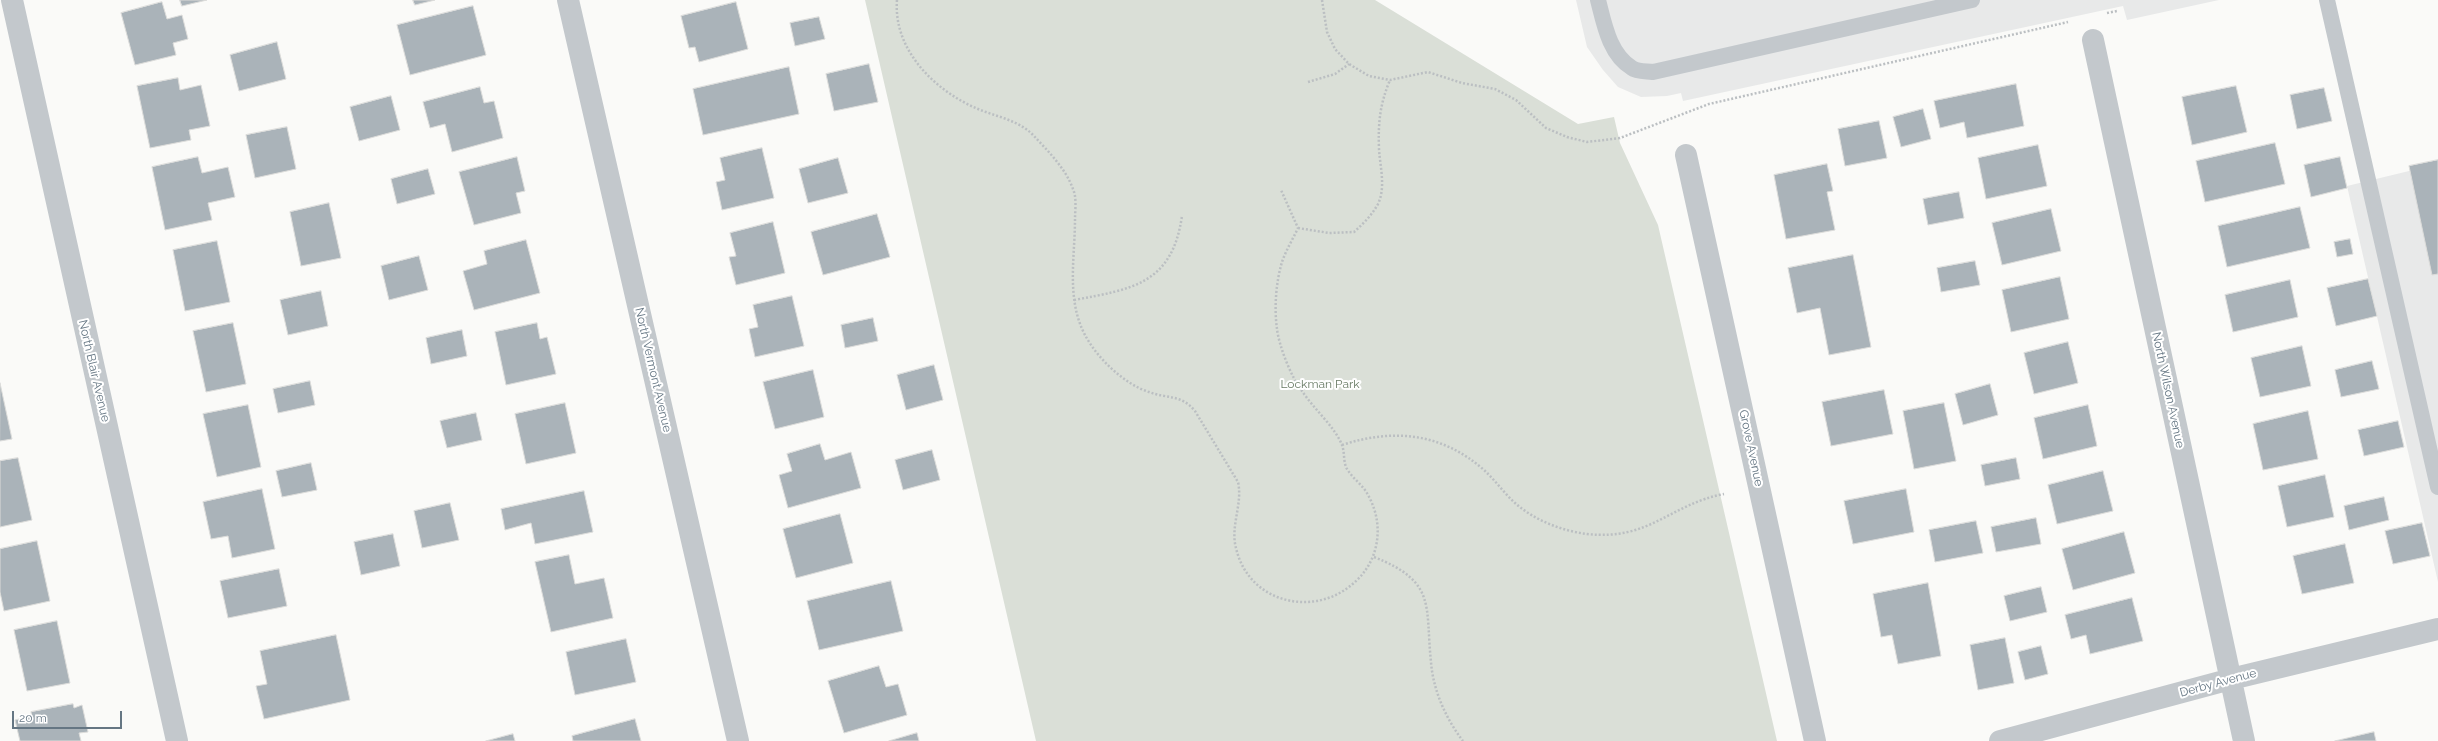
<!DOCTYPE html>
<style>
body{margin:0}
#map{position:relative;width:2438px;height:741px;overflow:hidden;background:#fafaf8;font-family:Raleway,sans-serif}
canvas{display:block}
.scale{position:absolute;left:12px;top:711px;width:110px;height:18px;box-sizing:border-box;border:2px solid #657683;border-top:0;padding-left:5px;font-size:12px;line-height:14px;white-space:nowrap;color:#657683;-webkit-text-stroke:3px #fff;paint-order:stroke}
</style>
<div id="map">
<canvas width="2438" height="741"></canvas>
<div class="scale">20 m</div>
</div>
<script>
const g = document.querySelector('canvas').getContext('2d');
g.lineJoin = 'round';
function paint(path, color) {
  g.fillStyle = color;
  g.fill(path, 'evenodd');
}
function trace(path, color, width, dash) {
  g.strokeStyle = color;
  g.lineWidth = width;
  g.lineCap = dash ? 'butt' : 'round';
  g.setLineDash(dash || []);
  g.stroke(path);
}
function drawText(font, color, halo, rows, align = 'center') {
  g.font = font + ' Raleway,sans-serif';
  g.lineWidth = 4;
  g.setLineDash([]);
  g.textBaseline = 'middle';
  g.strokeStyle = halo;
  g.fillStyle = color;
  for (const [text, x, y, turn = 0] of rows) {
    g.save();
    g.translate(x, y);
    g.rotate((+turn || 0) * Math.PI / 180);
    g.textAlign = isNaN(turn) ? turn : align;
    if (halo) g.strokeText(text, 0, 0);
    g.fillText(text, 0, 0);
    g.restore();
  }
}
paint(new Path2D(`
 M 1576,0 L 2219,0 L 2127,20 L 2123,6 L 1683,101 L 1681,93 L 1667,96 L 1641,97 L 1618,87 L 1603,70 L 1587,47 Z
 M 2438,164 L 2438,582 L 2347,186 Z`), '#e8e9e9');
paint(new Path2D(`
 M 865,0 L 1375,0 L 1578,124 L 1614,117 L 1620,143 L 1658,225 L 1777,741 L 1036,741 Z`), '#dadfd7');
const building = new Path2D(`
 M 180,0 L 207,0 L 182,6 Z
 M 413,0 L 435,0 L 415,5 Z
 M 162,2 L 167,19 L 182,15 L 188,39 L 173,43 L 176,55 L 135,65 L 121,13 Z
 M 736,2 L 748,49 L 699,62 L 695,47 L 689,48 L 681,16 Z
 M 473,6 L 486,55 L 410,75 L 397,25 Z
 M 819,17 L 825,39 L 795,46 L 790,23 Z
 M 277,42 L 286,79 L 239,91 L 230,55 Z
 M 869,64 L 878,102 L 834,111 L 826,74 Z
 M 789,67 L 799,114 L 703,135 L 693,89 Z
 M 178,78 L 180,90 L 201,85 L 210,126 L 189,130 L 191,140 L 150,148 L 137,86 Z
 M 2016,84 L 2024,126 L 1967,138 L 1964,122 L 1940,128 L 1934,101 Z
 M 2236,86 L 2247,132 L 2192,145 L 2182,97 Z
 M 480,87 L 484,103 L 494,101 L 503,138 L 452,152 L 445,124 L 430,128 L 423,102 Z
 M 2324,88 L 2332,121 L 2297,129 L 2290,95 Z
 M 391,96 L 400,130 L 359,141 L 350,107 Z
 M 1923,109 L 1931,139 L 1901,147 L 1893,117 Z
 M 1879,121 L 1887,158 L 1845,166 L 1838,129 Z
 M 287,127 L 296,169 L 255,178 L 246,135 Z
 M 2275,143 L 2285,184 L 2205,202 L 2196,161 Z
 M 2038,145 L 2047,186 L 1986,199 L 1978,158 Z
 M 762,148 L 774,198 L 722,210 L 716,182 L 725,180 L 720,158 Z
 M 198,157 L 202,173 L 228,167 L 235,197 L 208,203 L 212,220 L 165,230 L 152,167 Z
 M 517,157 L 525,191 L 516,193 L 521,213 L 474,225 L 459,172 Z
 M 2340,157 L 2347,188 L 2311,197 L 2304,165 Z
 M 838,158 L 848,193 L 808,203 L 799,169 Z
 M 2438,160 L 2438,274 L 2432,275 L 2409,166 Z
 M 1827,164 L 1833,191 L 1827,192 L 1835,230 L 1786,239 L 1774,175 Z
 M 428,169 L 435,194 L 397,204 L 391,179 Z
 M 1959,192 L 1964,218 L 1928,225 L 1923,199 Z
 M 329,203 L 341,258 L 301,266 L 290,212 Z
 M 2300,207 L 2310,248 L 2227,267 L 2218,226 Z
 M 2051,209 L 2061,251 L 2002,265 L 1992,223 Z
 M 877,214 L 890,257 L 823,275 L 811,232 Z
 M 773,222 L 785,273 L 736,285 L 729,257 L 736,256 L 730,233 Z
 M 2350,239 L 2353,254 L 2337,257 L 2334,242 Z
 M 526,240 L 540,293 L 474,310 L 463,271 L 487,264 L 484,251 Z
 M 217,241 L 230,302 L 185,311 L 173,250 Z
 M 1853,255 L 1871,347 L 1829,355 L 1820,308 L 1797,313 L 1788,268 Z
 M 419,256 L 428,290 L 389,300 L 381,266 Z
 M 1975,261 L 1980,285 L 1941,292 L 1937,268 Z
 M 2060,277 L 2069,319 L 2011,332 L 2002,290 Z
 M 2368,279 L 2377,316 L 2336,326 L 2327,288 Z
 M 2290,280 L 2298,317 L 2233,332 L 2225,295 Z
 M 321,291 L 328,326 L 288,335 L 280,300 Z
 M 792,296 L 804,346 L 755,357 L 749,329 L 758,327 L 753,305 Z
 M 873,318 L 878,341 L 845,348 L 841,325 Z
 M 233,323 L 246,384 L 206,392 L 193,331 Z
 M 537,323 L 540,339 L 547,337 L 556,374 L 506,385 L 495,332 Z
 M 462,330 L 467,356 L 431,364 L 426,338 Z
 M 2068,342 L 2078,383 L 2034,394 L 2024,353 Z
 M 2302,346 L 2311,386 L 2260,397 L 2251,358 Z
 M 2372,361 L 2379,389 L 2341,397 L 2335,370 Z
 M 934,365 L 943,400 L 906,410 L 897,375 Z
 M 813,370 L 824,417 L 775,429 L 763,382 Z
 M 310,381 L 315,405 L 278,413 L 273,389 Z
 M 0,383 L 12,439 L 0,441 Z
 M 1990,384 L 1998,415 L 1963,425 L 1955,394 Z
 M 1884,390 L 1893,434 L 1831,446 L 1822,402 Z
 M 565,403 L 576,453 L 526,464 L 515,414 Z
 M 1944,403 L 1956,461 L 1914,469 L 1903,411 Z
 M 248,405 L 261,467 L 217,477 L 203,414 Z
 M 2088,405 L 2097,446 L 2043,459 L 2034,418 Z
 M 2308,411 L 2318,459 L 2263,470 L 2253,424 Z
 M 476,413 L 482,440 L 447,448 L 440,421 Z
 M 2398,421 L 2404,447 L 2364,456 L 2358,430 Z
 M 820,444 L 825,460 L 851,452 L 861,488 L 788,508 L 779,475 L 792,471 L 787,454 Z
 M 932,450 L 940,480 L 903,490 L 895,460 Z
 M 18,458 L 32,520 L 0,527 L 0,461 Z
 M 2016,458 L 2020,479 L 1985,486 L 1981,465 Z
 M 311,463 L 317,490 L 282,497 L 276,471 Z
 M 2103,471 L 2113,511 L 2057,524 L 2048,485 Z
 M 2325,475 L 2334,517 L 2287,527 L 2278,486 Z
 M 262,489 L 275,549 L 232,558 L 228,536 L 211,539 L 203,502 Z
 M 1906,489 L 1914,532 L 1853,544 L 1844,501 Z
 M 584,491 L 593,532 L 535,544 L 531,523 L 505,530 L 501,509 Z
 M 2384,497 L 2389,520 L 2349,530 L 2344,506 Z
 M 450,503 L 459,540 L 422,548 L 414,511 Z
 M 840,514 L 853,563 L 796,578 L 783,529 Z
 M 2036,518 L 2041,544 L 1996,552 L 1991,527 Z
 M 1976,521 L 1983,553 L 1935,562 L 1929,530 Z
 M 2422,523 L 2430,556 L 2393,564 L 2385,531 Z
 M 2124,532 L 2135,573 L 2073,590 L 2062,549 Z
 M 393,534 L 400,566 L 361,575 L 354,542 Z
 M 37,541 L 50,601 L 4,611 L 0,592 L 0,549 Z
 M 2345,544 L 2354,583 L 2302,594 L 2293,556 Z
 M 569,555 L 575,584 L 604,578 L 613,618 L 551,632 L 535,562 Z
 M 279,569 L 287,606 L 228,618 L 220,581 Z
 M 891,581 L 903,631 L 819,650 L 807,601 Z
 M 1928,583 L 1941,656 L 1898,664 L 1892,635 L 1881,637 L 1873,594 Z
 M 2041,587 L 2047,612 L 2010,621 L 2004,596 Z
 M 2132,598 L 2143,641 L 2090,654 L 2086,635 L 2071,639 L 2065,615 Z
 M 57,621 L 70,683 L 27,691 L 14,630 Z
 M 336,635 L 350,700 L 264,719 L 256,686 L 267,684 L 260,651 Z
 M 2005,638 L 2014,683 L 1978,690 L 1970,645 Z
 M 626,639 L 636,682 L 575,695 L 566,652 Z
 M 2041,646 L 2048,674 L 2025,680 L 2018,652 Z
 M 879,666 L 886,687 L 898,684 L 907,715 L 844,733 L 828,681 Z
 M 73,704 L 74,708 L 82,705 L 88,732 L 79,733 L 81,741 L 20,741 L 15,720 L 32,716 L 31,712 Z
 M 635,719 L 641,741 L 573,741 L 572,736 Z
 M 2374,732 L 2376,741 L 2335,741 Z
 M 917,733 L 919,741 L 889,741 Z
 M 513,734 L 515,741 L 486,741 Z`);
paint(building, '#aab3b9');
trace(building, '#dcdcda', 1);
trace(new Path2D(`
 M 897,0 C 893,50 935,91 978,109 C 997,117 1019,120 1034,136 C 1048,151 1066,169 1073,189 C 1077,198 1075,210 1075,219 C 1075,257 1066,299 1085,335 C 1097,358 1124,384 1149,392 C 1167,399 1181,394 1195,411 L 1238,482 C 1243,504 1230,526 1236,548 C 1249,605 1318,619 1357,580 C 1380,558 1384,523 1368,495 C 1363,485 1353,479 1347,469 C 1343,462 1345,453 1342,445 C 1335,427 1313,408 1302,391 C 1291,377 1279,346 1277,329 C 1274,308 1276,282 1282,262 C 1286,250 1293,239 1298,228 L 1281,190
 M 1322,0 L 1327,32 L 1335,49 L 1349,64 L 1369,76 L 1390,80 L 1428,72 L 1462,83 L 1495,89 L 1516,100 L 1546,128 L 1567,137 L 1587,142 L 1620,138 L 1709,104 L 2068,22
 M 2107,13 L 2117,11
 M 1308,82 L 1335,74 L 1349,64
 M 1298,228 L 1329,233 L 1354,232 C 1363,224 1372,215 1378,204 C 1386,187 1380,167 1379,149 C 1378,122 1380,104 1390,80
 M 1074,300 C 1133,289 1172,284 1182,216
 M 1342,445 C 1394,428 1442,433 1484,470 C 1495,480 1504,493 1515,503 C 1534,520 1562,531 1587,534 C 1650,541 1670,504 1724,494
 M 1374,557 C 1437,582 1425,605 1431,662 C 1433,690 1446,719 1463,741`), '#bbbfc2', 2.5, [2, 2]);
trace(new Path2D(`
 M 1598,0 C 1604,23 1609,54 1632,68 C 1637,72 1647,71 1653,72 L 1972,0
 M 2327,0 L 2438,487`), '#c3c8cc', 16);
trace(new Path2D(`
 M 12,0 L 177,741
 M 568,0 L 738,741
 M 2093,40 L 2244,741
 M 1686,155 L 1815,741
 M 2000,741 L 2231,679 L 2438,629`), '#c3c8cc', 22);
drawText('12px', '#657683', '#fff', [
 ["North Vermont Avenue",653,370,77],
 ["North Blair Avenue",94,371,77],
 ["North Wilson Avenue",2168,390,78],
 ["Grove Avenue",1751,448,78],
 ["Derby Avenue",2218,683,-15]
]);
drawText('12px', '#687a64', '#fff', [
 ["Lockman Park",1320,384]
]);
</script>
